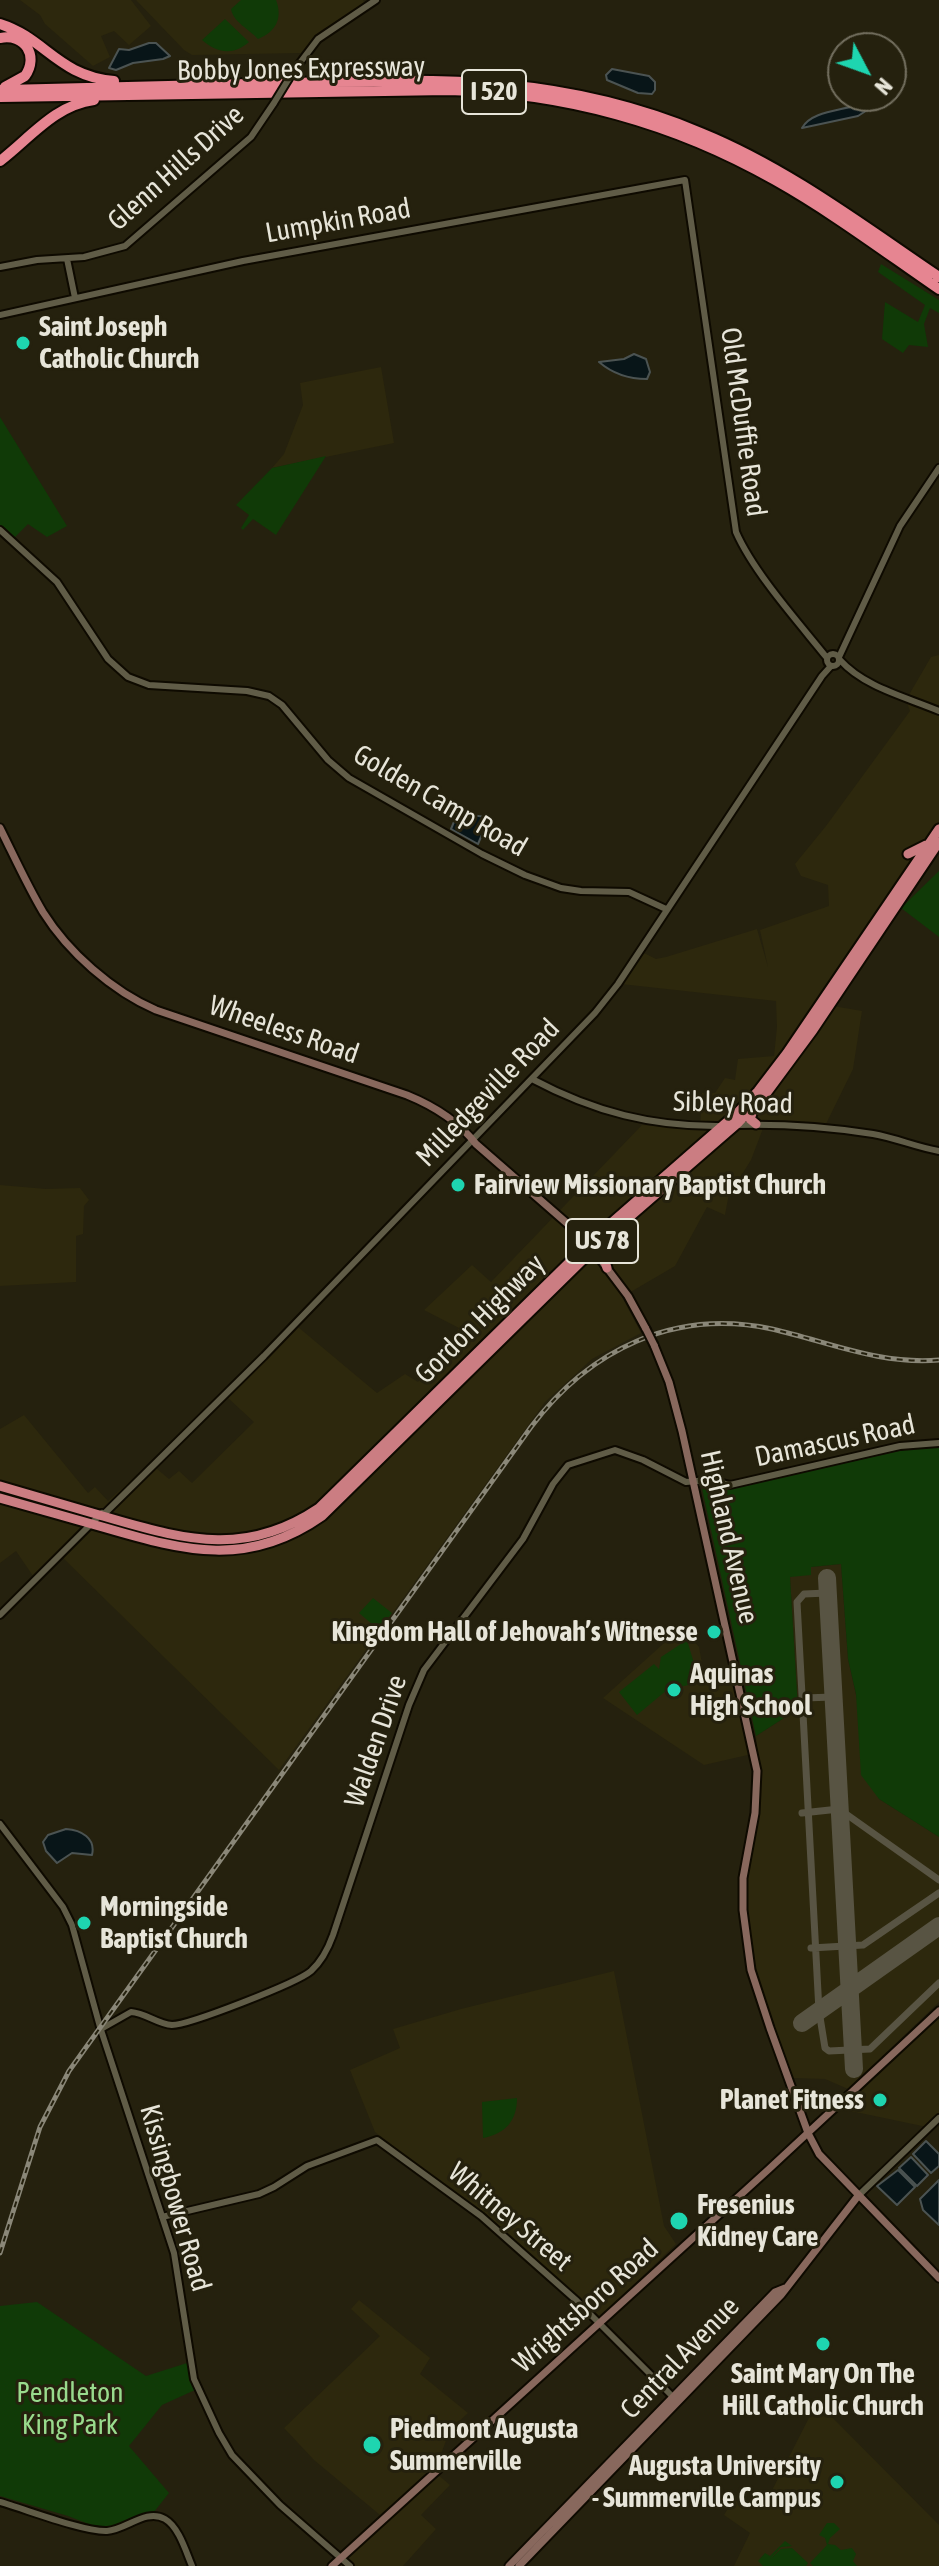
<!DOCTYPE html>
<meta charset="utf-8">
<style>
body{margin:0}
#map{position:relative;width:939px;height:2566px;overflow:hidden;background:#25210e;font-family:"Asap Condensed",sans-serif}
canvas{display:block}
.north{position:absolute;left:827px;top:32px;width:80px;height:80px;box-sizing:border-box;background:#25210e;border:2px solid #736f5f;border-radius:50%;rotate:131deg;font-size:22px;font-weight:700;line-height:32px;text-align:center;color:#e7e5d9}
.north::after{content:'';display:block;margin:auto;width:28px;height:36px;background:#1ed5b0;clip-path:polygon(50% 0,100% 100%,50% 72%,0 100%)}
</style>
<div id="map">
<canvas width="939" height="2566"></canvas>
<div class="north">N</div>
</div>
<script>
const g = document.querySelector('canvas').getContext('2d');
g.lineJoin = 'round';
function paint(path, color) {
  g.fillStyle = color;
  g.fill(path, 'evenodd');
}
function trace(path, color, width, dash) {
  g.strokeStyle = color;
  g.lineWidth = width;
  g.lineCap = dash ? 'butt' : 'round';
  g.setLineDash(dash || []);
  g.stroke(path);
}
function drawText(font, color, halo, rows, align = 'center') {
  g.font = font + ' "Asap Condensed",sans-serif';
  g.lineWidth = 6;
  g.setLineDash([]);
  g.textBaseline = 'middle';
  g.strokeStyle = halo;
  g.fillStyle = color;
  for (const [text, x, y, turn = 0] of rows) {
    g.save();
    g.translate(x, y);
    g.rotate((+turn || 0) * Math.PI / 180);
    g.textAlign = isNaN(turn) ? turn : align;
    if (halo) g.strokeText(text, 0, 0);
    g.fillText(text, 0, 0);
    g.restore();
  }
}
paint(new Path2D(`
 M 20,0 L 131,0 L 151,26 L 129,45 L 114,31 L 101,36 L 110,57 L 93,66 L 45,24 L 40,15 Z
 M 136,0 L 363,0 L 365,4 L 322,30 L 301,53 L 192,55 L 184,50 Z
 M 381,367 L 394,443 L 272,468 L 284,454 L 303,405 L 300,383 Z
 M 939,655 L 939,852 L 833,1006 L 862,1011 L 853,1069 L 825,1126 L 765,1123 L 751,1160 L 736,1184 L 730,1188 L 725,1215 L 707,1207 L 675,1266 L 622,1297 L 641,1333 L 592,1359 L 545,1402 L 279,1770 L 58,1553 L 33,1576 L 16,1551 L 0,1563 L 0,1429 L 24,1415 L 88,1493 L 95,1487 L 108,1501 L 150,1463 L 169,1479 L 179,1471 L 192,1483 L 254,1422 L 228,1398 L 298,1327 L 377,1393 L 405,1374 L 418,1382 L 459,1328 L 424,1310 L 472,1265 L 491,1282 L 642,1125 L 700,1129 L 702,1093 L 715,1093 L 725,1078 L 735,1080 L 738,1059 L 774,1056 L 777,1027 L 776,1001 L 621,984 L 642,952 L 656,959 L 666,957 L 757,929 L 768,967 L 760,930 L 829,906 L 828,885 L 801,876 L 795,864 L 826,826 L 910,711 L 906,700 L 931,657 Z
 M 0,1185 L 46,1189 L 80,1188 L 89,1200 L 84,1206 L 83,1234 L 76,1236 L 76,1282 L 0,1286 Z
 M 841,1564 L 848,1659 L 879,1799 L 939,1837 L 939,2002 L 848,2089 L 825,2079 L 793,2078 L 760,1984 L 753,1956 L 747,1908 L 748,1873 L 761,1791 L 756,1736 L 798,1709 L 790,1577 L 811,1567 Z
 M 682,1627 L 699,1647 L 705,1680 L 732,1675 L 752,1754 L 704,1765 L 603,1698 Z
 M 614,1971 L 664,2226 L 676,2244 L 599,2318 L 485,2216 L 375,2132 L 350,2070 L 400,2048 L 393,2029 L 461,2009 Z
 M 939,2018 L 939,2115 L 927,2127 L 846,2110 L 845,2106 Z
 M 359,2300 L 430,2358 L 420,2374 L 468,2413 L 450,2430 L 436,2467 L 380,2515 L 314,2460 L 284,2428 L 380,2336 L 351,2309 Z
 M 817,2402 L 939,2525 L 939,2566 L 734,2566 L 750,2533 L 724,2515 L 735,2497 L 762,2510 Z
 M 437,2474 L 450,2485 L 421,2515 L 436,2529 L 403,2566 L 336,2566 Z`), '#2d280d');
paint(new Path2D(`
 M 241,0 L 276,0 C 283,18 276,32 258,39 C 249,29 233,22 231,9 Z
 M 225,19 L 249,42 C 233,56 217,53 202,40 Z
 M 881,264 L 939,300 L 939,313 L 930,308 L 924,324 L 928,347 L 909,345 L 903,353 L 882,339 L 885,302 L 918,322 L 925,305 L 878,272 Z
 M 0,417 L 67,526 L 47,537 L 28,524 L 14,538 L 0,526 Z
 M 326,456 L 276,535 L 253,519 L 243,530 L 241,528 L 249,515 L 236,505 L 272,468 Z
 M 939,871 L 939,937 L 901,908 Z
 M 922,1446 L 939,1446 L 939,1837 L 879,1799 L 861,1775 L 856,1694 L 848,1659 L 841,1564 L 811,1567 L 811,1575 L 790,1577 L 798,1709 L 756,1736 L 701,1484 L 735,1487 Z
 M 373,1598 L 392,1613 L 379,1630 L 359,1613 Z
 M 687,1640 L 699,1680 L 697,1683 L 667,1690 L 637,1715 L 619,1692 L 654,1664 L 659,1669 L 661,1657 Z
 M 517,2098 C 517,2121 505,2134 483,2138 L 482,2102 Z
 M 37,2302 L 146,2376 L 187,2363 L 195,2390 L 162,2405 L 129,2446 L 169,2493 L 154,2512 L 116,2526 L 99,2528 L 68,2516 L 0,2496 L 0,2306 Z
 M 827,2523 L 834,2523 L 840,2529 L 830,2538 L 828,2544 L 835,2545 L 841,2550 L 852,2548 L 856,2554 L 853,2561 L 857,2566 L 813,2566 L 810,2563 L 827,2545 L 825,2538 L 819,2535 Z
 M 785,2541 L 792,2546 L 781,2547 L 770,2559 L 781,2549 L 792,2548 L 808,2563 L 806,2566 L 763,2566 L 758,2561 L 765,2553 L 770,2556 Z`), '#103a07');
const water = new Path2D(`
 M 149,43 L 156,43 L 170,56 L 163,59 L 133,63 L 116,70 L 109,68 L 119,49 L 129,50 Z
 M 612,69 L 649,76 L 655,82 L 655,90 L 652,94 L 638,93 L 607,80 L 606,75 Z
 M 863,103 L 872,107 L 858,116 L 802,128 C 812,110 844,111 863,103 Z
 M 634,354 L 646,359 L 650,372 L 647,379 C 628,379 613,374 599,362 L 624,359 Z
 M 463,814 L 486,817 L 486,825 L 478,844 L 451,829 L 456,817 Z
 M 66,1829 C 81,1830 96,1838 92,1855 L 72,1853 L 57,1863 L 46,1851 L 43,1842 L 48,1835 Z
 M 926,2141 L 939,2154 L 939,2166 L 931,2173 L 913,2154 Z
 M 911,2157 L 928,2175 L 917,2186 L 899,2168 Z
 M 898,2170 L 915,2187 L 897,2205 L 877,2186 Z
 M 939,2180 L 939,2225 L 923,2210 L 920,2199 Z`);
paint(water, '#081518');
trace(water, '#4b5352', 2);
trace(new Path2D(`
 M 827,1593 L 804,1594 L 797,1602 L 819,2011 L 825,2048 L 829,2051 L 870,2049 L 939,1983
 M 804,1698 L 833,1697
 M 802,1813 L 839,1809 L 939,1880
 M 811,1948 L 863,1945 L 939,1893`), '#585443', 7);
trace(new Path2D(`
 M 827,1578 L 854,2069
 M 802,2023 L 939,1926`), '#585443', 18);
const tertiary = new Path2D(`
 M 293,72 L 318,39 L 376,0
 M 67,259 L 75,298
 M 0,267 L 37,260 L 84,257 L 125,246 L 251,137 L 274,103
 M 0,315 L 243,261 L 685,180 L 736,532 C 754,573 799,623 827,658
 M 0,530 L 57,582 L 108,659 L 128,677 L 149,685 L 247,691 L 269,696 L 282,705 L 328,760 L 349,778 L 482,854 L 525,875 L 561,888 L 581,891 L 629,892 L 666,909
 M827 660a6 6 0 1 1 12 0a6 6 0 1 1-12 0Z
 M 839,657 L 900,526 L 939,468
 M 840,660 C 864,687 906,697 939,711
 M 532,1079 C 594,1112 653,1127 722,1126
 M 738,1125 C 783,1124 828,1127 873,1134 C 896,1138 916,1147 939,1151
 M 101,1517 L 264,1356 L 595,1013 L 618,984 L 822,676 L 831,666
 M 0,1615 L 102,1513
 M 0,1824 L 63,1907 L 72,1925 L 100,2027 L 174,2253 L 194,2379 L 219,2433 L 232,2455 L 280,2505 L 350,2566
 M 101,2029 L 131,2012 C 146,2013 157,2024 172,2025 C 189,2025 297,1983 311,1971 C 322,1961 328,1949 333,1935 L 409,1705 L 424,1670 L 523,1539 L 553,1484 L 568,1465 L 615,1450 L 643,1460 L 686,1482 L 708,1480 L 730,1485 L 900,1446 L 939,1443
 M 858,2196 L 939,2118
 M 162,2217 L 259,2194 L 274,2187 L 307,2166 L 377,2140 L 481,2216 L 577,2301 L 675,2399
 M 0,2502 C 25,2509 84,2532 107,2531 C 126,2530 146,2508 165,2519 C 179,2527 186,2552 192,2566`);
const secondary = new Path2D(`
 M 0,828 C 14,856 27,885 43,912 C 68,952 112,991 156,1010 L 407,1095 C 434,1106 459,1122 476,1144 L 585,1239 L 628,1296 L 646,1329
 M 654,1345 L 669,1382 L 682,1431 L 757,1771 L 755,1813 L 743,1878 L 743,1910 L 751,1970 L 770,2028 L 808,2133 L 819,2154 L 939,2278
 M 332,2566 L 769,2169 L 939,2011
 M 509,2566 L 775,2292 L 785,2288
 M 519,2566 L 781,2295 L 858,2196`);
const trunk = new Path2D(`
 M 908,854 L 926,845
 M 754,1108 L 750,1119 L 756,1124
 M 604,1241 L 602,1251 L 607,1268
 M 0,1486 C 38,1497 75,1508 113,1519 C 189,1541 248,1556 319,1508 L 593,1239 L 735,1115 L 758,1091 L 787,1053 L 939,829
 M 0,1498 C 35,1508 71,1518 106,1528 C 185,1551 248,1568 322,1516 L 603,1240 L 739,1122 L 765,1095 L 813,1030 L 939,842`);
const motorway = new Path2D(`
 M 0,24 C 45,38 58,76 114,81
 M 0,38 C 25,33 39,56 25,76 L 5,87
 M 0,90 C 97,88 194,85 290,83 C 439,79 560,74 701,133 C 787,168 862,225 939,277
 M 0,97 L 448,90 C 563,92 675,123 775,180 C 832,212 885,252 939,289
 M 0,161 C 30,138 55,105 94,100`);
trace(tertiary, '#0e0a00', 10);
trace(secondary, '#0e0a00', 11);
trace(trunk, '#0e0a00', 13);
trace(motorway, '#0e0a00', 14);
trace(tertiary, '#605c47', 6);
trace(secondary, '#88685d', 7);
trace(trunk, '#cb7d82', 9);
trace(motorway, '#e68591', 10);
const rail = new Path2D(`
 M 0,2253 L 40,2127 L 69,2071 L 531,1427 C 589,1350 674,1308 772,1329 C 829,1342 879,1365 939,1360`);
trace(rail, '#8a8778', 5);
trace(rail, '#25210e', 2, [6]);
const tertiaryBridge = new Path2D(`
 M 274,103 L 293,72`);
const secondaryBridge = new Path2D(`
 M 646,1329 L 654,1345`);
trace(tertiaryBridge, '#0e0a00', 10, []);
trace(secondaryBridge, '#0e0a00', 11, []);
trace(tertiaryBridge, '#605c47', 6);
trace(secondaryBridge, '#88685d', 7);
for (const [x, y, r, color] of [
 [23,343,8,"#1ed5b0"],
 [458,1185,8,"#1ed5b0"],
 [714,1632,8,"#1ed5b0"],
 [674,1690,8,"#1ed5b0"],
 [84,1923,8,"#1ed5b0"],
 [880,2100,8,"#1ed5b0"],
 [679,2221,10,"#1ed5b0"],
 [823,2344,8,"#1ed5b0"],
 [372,2445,10,"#1ed5b0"],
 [837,2482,8,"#1ed5b0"]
]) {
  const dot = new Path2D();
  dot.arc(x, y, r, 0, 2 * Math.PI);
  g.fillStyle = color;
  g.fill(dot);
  trace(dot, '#25210e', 3);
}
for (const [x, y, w] of [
 [494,92,64],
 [602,1241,72]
]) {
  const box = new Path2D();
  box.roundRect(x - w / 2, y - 22, w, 44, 6);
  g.fillStyle = '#25210e';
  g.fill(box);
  trace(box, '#e7e5d9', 2);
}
drawText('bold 26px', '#e7e5d9', null, [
 ["I 520",494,92],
 ["US 78",602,1241]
]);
drawText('28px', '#e7e5d9', '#25210e', [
 ["Bobby Jones Expressway",301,69,-1],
 ["Glenn Hills Drive",176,168,-42],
 ["Lumpkin Road",338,221,-10],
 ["Old McDuffie Road",743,422,82],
 ["Golden Camp Road",440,801,30],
 ["Wheeless Road",284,1030,19],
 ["Milledgeville Road",488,1093,-46],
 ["Sibley Road",733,1103,1],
 ["Gordon Highway",480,1319,-45],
 ["Damascus Road",835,1441,-12],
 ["Highland Avenue",729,1537,77],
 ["Walden Drive",376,1741,-71],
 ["Kissingbower Road",175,2198,74],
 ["Whitney Street",510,2217,40],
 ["Wrightsboro Road",586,2306,-42],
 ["Central Avenue",680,2358,-46]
]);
drawText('bold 28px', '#e7e5d9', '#25210e', [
 ["Saint Joseph",39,327],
 ["Catholic Church",39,359],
 ["Fairview Missionary Baptist Church",474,1185],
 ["Kingdom Hall of Jehovah’s Witnesse",698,1632,"right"],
 ["Aquinas",690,1674],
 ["High School",690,1706],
 ["Morningside",100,1907],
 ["Baptist Church",100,1939],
 ["Planet Fitness",864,2100,"right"],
 ["Fresenius",697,2205],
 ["Kidney Care",697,2237],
 ["Saint Mary On The",823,2374,"center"],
 ["Hill Catholic Church",823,2406,"center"],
 ["Piedmont Augusta",390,2429],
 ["Summerville",390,2461],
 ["Augusta University",821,2466,"right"],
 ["- Summerville Campus",821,2498,"right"]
], 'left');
drawText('28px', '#99db8d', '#25210e', [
 ["Pendleton",70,2393],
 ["King Park",70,2425]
]);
</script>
